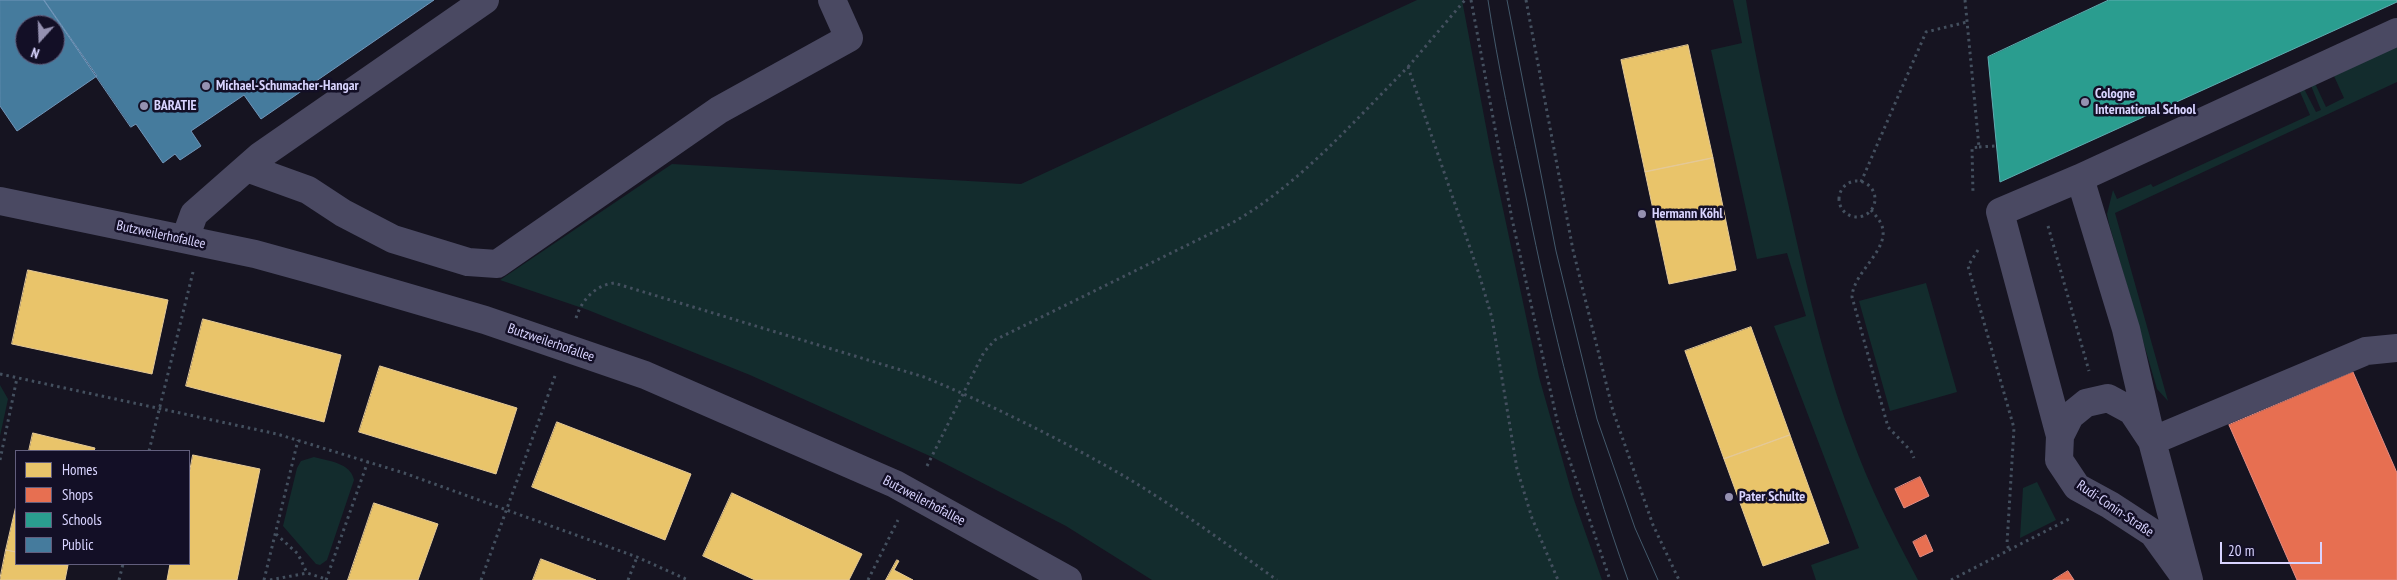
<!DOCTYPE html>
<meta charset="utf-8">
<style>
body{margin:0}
#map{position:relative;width:2397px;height:580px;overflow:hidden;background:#161421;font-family:"PT Sans Narrow",sans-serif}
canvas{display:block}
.legend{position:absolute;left:15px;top:450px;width:175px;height:115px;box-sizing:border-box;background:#130f26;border:1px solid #625e7d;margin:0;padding:6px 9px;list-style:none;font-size:15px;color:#d9d4ff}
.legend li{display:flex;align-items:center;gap:10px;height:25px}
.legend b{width:25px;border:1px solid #625e7d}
.north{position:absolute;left:15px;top:15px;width:50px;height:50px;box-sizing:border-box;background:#130f26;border:1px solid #625e7d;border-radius:50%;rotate:200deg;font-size:14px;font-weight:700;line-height:20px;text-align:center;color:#d9d4ff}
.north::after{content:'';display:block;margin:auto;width:18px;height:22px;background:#9591b1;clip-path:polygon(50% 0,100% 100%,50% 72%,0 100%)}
.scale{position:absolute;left:2220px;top:542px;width:102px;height:22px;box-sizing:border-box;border:2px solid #d9d4ff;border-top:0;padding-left:6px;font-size:15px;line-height:18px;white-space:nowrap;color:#d9d4ff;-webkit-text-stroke:4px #130f26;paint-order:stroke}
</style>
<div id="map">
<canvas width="2397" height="580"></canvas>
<ul class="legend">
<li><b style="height:14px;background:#e9c46a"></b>Homes</li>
<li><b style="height:14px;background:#e76f51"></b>Shops</li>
<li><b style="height:14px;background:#2a9d8f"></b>Schools</li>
<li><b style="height:14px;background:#457b9d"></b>Public</li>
</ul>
<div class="north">N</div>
<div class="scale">20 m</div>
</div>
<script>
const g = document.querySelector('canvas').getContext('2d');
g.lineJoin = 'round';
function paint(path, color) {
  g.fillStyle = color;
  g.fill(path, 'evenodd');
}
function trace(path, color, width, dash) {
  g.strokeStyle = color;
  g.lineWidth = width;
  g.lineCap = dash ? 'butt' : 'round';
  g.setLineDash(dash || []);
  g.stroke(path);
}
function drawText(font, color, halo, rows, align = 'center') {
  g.font = font + ' "PT Sans Narrow",sans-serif';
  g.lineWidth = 5;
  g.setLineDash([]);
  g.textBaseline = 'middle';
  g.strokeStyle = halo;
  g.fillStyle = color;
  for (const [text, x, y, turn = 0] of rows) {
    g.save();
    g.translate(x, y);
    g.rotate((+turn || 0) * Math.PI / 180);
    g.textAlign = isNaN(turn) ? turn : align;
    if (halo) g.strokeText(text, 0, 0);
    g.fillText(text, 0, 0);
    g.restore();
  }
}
paint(new Path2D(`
 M 1417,0 L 1462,0 L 1491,153 L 1539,377 L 1573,497 L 1602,580 L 1152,580 L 1066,526 L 932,457 L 750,375 L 588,310 L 500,280 L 672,164 L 1021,184 Z
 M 1733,0 L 1746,0 C 1756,62 1770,123 1784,185 C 1803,269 1821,355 1851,436 C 1869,486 1893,533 1918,580 L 1816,580 L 1811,565 L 1859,548 L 1774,326 L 1806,316 L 1787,253 L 1757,259 L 1711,50 L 1742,43 Z
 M 2397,46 L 2397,82 L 2115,213 L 2168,401 L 2157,389 L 2109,224 L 2107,214 L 2113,190 L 2117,199 L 2151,184 L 2153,187 L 2310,115 L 2297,85 L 2299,79 L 2316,112 L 2321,110 L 2307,76 L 2311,75 L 2326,107 L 2344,98 L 2334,76 Z
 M 1926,283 L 1957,392 L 1890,411 L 1859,301 Z
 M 0,385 L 8,399 L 0,436 Z
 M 314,457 C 329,461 351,463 354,480 L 327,560 L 320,565 L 316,564 L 283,526 L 297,468 L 301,461 Z
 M 2037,482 L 2056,520 L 2020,538 L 2023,488 Z`), '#132c2d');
const homes = new Path2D(`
 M 1688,45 L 1713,158 L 1645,172 L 1621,60 Z
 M 1713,158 L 1736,270 L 1669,284 L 1645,172 Z
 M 28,270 L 168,300 L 152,374 L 12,344 Z
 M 203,319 L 341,355 L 324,422 L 186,386 Z
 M 1751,327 L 1790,435 L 1724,459 L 1685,351 Z
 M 380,366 L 517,408 L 496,474 L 359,432 Z
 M 557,422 L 691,474 L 665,540 L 532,487 Z
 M 33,433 L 95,448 L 94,451 L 29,451 Z
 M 1790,435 L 1829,543 L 1763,566 L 1724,459 Z
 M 193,455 L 260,469 L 237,580 L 167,580 L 170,564 L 189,564 L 189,475 Z
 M 732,493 L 862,554 L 849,580 L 755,580 L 703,556 Z
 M 374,503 L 438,524 L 418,580 L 348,580 Z
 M 16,506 L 16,552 L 6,550 Z
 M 6,550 L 16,552 L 16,564 L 68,565 L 65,580 L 0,580 Z
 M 541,559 L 596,580 L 533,580 Z
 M 897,560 L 899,561 L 894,570 L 913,580 L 886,580 Z`);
paint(homes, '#e9c46a');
trace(homes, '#e4c997', 1);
const shops = new Path2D(`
 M 2353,372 L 2397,473 L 2397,580 L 2297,580 L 2229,425 Z
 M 1920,477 L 1929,496 L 1904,508 L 1895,489 Z
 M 1926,535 L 1933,551 L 1920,557 L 1913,542 Z
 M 2068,571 L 2074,580 L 2053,580 Z`);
paint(shops, '#e76f51');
trace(shops, '#e38d85', 1);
const schools = new Path2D(`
 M 2109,0 L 2397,0 L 2397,2 L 2000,182 L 1988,57 Z`);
paint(schools, '#2a9d8f');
trace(schools, '#5eaeb1', 1);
const public = new Path2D(`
 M 0,0 L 44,0 L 97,76 L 17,131 L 0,106 ZM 25,25 L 55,25 L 55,55 L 25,55 Z
 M 44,0 L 434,0 L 261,119 L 244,95 L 191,131 L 201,146 L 180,160 L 175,154 L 163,163 L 136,124 L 131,127 Z`);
paint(public, '#457b9d');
trace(public, '#7196ba', 1);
trace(new Path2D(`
 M 1471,0 L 1512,219 L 1559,429 L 1610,580
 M 1526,0 L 1573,250 L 1613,411 L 1653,525 L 1679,580
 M 1965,0 L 1979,147 L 1972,148 L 1973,194
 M 1408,67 L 1465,0
 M 1979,147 L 1996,146
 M1839 199a18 18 0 1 1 36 0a18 18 0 1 1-36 0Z
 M 1861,182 L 1926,32 L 1967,22
 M 1871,210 C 1875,215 1880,220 1882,226 C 1890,250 1853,272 1852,297 L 1888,427 L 1911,451 L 1914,458
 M 2048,226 L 2089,371
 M 1978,250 L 1968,266 L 2014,428 L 2007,544 L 2009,550
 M 576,318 C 581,301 595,285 614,283 L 924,377 C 994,406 1064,441 1129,479 C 1180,510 1228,545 1277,580
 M 0,374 L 277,434 L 404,473 L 637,557 L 688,580
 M 149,451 L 193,272
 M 0,460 L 17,378
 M 927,466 L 984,352 L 995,340 L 1232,223 C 1299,185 1353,122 1408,67 L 1479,274 L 1492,318 L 1517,469 L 1532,518 L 1558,580
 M 276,534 L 298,554 L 307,573
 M 119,580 L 123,564
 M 264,580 L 298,440
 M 270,580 L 307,573 L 326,579
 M 326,580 L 368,461
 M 481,580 L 555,376
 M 628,580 L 637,557
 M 868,580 L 898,520
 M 1951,580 L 2069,519`), '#44505f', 3, [2.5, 4]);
trace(new Path2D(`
 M 247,168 L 308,190 L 343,213 L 393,239 L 468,262 L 497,264 L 719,110 L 849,38 L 832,0
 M 2080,178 L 2397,32
 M 0,201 L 255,254 L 324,273 L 485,320 L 645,375 L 895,484 L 1068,580
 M 185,239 L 194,214 L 260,156 L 485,0
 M 2060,436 L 2000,212 L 2080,178 L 2126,329 L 2152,441 L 2366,351 L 2397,348
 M 2187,580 L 2153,533 L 2110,505 L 2077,487 L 2059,460 L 2060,436 L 2070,416 L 2086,403 L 2108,398 L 2132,411 L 2152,441 L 2189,580`), '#4a4962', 28);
trace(new Path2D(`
 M 1488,0 C 1498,66 1512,131 1526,197 C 1552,327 1583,455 1628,580
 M 1507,0 L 1556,251 L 1597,419 L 1635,528 L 1658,580`), '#43596b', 1);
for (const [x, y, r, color] of [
 [206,86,5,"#9591b1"],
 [2085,102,5,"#9591b1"],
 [144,106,5,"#9591b1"],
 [1642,214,5,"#9591b1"],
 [1729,497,5,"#9591b1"]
]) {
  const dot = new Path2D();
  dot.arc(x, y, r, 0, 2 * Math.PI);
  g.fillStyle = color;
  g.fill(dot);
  trace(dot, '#130f26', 2);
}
drawText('bold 14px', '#d9d4ff', '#130f26', [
 ["Michael-Schumacher-Hangar",216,86],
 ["Cologne",2095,94],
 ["International School",2095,110],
 ["BARATIE",154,106],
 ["Hermann Köhl",1652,214],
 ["Pater Schulte",1739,497]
], 'left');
drawText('14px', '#d9d4ff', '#130f26', [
 ["Butzweilerhofallee",161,235,12],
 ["Butzweilerhofallee",551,343,19],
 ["Butzweilerhofallee",924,501,28],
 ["Rudi-Conin-Straße",2115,509,34]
]);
</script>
